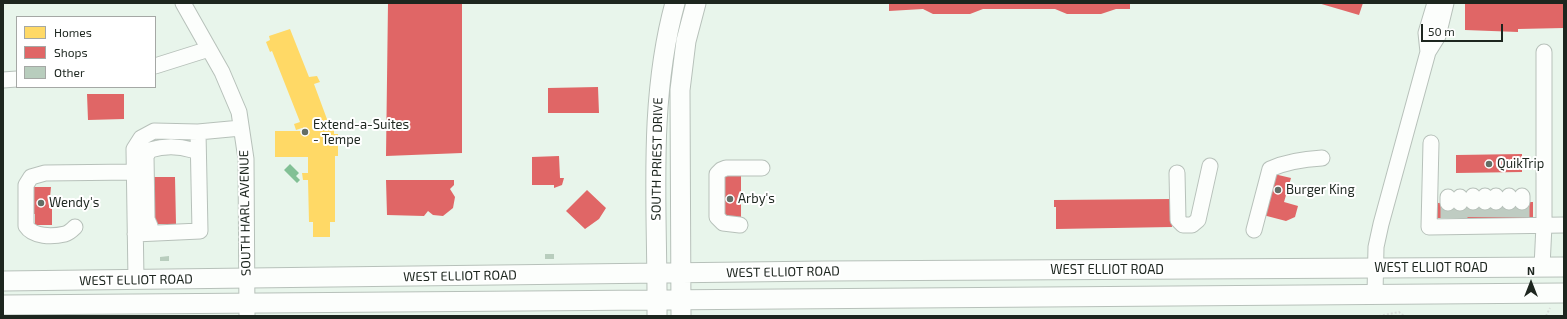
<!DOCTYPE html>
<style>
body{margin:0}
#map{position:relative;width:1567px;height:319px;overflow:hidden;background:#e8f5eb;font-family:"Exo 2",sans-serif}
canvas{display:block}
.frame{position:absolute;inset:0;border:4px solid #1d261f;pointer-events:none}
.legend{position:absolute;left:16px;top:16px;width:140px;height:72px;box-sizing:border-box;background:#fff;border:1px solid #a5a8a5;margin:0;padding:5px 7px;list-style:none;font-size:12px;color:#1d261f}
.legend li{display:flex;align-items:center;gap:8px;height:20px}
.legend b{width:20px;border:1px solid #a5a8a5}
.north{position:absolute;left:1511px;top:263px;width:40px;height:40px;-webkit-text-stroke:3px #fff;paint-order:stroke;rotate:0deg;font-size:11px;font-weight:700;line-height:16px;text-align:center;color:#1d261f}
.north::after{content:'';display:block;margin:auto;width:14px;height:18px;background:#1d261f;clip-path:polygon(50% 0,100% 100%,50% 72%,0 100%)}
.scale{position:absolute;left:1421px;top:24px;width:82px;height:18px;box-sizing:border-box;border:2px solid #1d261f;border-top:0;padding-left:5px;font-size:12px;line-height:14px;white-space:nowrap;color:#1d261f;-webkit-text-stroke:3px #fff;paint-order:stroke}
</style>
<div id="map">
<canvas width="1567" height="319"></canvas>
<div class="frame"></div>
<ul class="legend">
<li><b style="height:11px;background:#ffd966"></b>Homes</li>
<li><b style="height:11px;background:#e06666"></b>Shops</li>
<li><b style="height:11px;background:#b8cdbd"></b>Other</li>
</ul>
<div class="north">N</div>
<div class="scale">50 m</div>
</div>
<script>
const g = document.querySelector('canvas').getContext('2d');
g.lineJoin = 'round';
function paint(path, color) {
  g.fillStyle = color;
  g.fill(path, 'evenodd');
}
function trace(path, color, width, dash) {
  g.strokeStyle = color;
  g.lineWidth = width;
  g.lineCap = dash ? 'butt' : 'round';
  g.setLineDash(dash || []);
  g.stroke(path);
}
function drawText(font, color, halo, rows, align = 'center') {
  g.font = font + ' "Exo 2",sans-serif';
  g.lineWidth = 4;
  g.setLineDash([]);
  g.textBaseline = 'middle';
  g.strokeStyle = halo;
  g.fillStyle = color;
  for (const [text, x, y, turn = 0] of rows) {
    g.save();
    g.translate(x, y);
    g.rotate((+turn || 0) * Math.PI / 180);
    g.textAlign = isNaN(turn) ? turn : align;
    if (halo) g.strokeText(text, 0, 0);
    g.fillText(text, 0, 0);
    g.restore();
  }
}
paint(new Path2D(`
 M 290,164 L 299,173 L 296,176 L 300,180 L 297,183 L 284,170 Z`), '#82c095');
paint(new Path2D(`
 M 290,29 L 309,77 L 317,76 L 320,82 L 314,84 L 331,130 L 334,130 L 334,134 L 338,134 L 338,156 L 335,156 L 335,222 L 330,222 L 330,237 L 313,237 L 313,222 L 309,222 L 308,180 L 303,180 L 302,173 L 308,173 L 308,157 L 275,157 L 275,131 L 303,131 L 302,128 L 296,130 L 294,124 L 300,122 L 272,51 L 270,52 L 266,42 L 270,40 L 269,36 Z`), '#ffd966');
paint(new Path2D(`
 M 388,3 L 462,3 L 462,153 L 386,156 Z
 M 889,3 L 1130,3 L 1130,9 L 1116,9 L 1101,14 L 1067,14 L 1055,9 L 983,9 L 970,14 L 933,14 L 923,9 L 889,11 Z
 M 1318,3 L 1363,3 L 1359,15 Z
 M 1465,3 L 1564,3 L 1564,28 L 1518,29 L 1518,32 L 1465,30 Z
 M 598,87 L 599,113 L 548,113 L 548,88 Z
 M 87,94 L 124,94 L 124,119 L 88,120 Z
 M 1522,154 L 1522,172 L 1456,173 L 1456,155 Z
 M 559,156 L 560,178 L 564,178 L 562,185 L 554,188 L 554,185 L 532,185 L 532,157 Z
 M 1274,174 L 1291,178 L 1284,202 L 1298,206 L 1295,217 L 1286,221 L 1263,215 Z
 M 722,176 L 741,176 L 741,217 L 724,219 Z
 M 154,177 L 175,177 L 176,224 L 155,224 Z
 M 386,180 L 454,180 L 454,185 L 450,189 L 455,197 L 453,208 L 443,216 L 433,215 L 428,211 L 424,216 L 387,215 Z
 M 32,187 L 51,187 L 49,208 L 52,208 L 52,225 L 35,225 L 35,214 L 32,214 Z
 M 587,190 L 606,208 L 599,219 L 585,229 L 566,211 Z
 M 1172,199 L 1172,227 L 1056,229 L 1056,207 L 1054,207 L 1054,200 Z
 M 1533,202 L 1533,218 L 1435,218 L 1435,203 Z`), '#e06666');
paint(new Path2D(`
 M 545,254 L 554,254 L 554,259 L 545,259 Z
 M 169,256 L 169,261 L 160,261 L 160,257 Z`), '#b8cdbd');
trace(new Path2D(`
 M 1473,202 L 1473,218
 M 1485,202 L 1485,218
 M 1496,202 L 1496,218
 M 1509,202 L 1509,218
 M 1522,202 L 1522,218
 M 1448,203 L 1448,218
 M 1460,203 L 1460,218`), '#bfccc2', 15, [15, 8]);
const minor = new Path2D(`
 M 183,3 L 222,72 L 239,112 L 246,159 L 247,316
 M 1428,52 L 1426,33 L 1435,3
 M 155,66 L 209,49
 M 3,80 L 17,79
 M 1431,143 L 1429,227 L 1564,225
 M 1177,173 L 1178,220 L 1183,225 L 1192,225 L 1198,220 L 1210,166
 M 1473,196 L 1473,202
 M 1485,196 L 1485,202
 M 1496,196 L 1496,202
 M 1509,196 L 1509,202
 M 1522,196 L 1522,202
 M 1448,197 L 1448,203
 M 1460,203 L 1460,197
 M 740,225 L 723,223 L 717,217 L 717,174 L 721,170 L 726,168 L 762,168
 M 150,226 L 147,219 L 146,156 L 150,150 C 163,146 179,146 192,150
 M 75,227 C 72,230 69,233 65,234 C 52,237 33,237 26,226 L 26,185 L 31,177 L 45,173 L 134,172
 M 1254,230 L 1270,169 C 1288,161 1304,159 1322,158
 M 135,234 L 200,231 L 198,132
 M 1542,267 L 1544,225 L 1544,52
 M 136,280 L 134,149 L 141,138 L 154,131 L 198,132 L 241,128
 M 1375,294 L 1376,247 L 1381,224 L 1428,52 L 1438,36 L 1446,3`);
const major = new Path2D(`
 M 3,281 L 826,271 L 1564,267
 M 3,305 L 1564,293
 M 657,316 C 658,211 647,105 675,3
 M 681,316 L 680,90 L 686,41 L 696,3`);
trace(minor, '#b7c1ba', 17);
trace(major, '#b7c1ba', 21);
trace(new Path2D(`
 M 1379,316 L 1399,312 L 1404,316
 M 1546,316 L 1550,308`), '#d7dcd8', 2, [2, 2]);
trace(minor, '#fcfefc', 15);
trace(major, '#fcfefc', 19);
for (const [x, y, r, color] of [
 [305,132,4,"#646e66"],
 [1489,164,4,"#646e66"],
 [1278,190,4,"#646e66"],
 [730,199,4,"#646e66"],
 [41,203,4,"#646e66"]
]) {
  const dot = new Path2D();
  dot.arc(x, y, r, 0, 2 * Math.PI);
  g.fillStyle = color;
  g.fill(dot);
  trace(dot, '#fff', 1.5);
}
drawText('13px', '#1d261f', '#fff', [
 ["Extend-a-Suites",313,125],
 ["- Tempe",313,140],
 ["QuikTrip",1497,164],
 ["Burger King",1286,190],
 ["Arby's",738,199],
 ["Wendy's",49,203]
], 'left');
drawText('13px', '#1d261f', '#fff', [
 ["SOUTH PRIEST DRIVE",657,159,-89],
 ["SOUTH HARL AVENUE",245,213,-91],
 ["WEST ELLIOT ROAD",1431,268],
 ["WEST ELLIOT ROAD",1107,270],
 ["WEST ELLIOT ROAD",783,272,-1],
 ["WEST ELLIOT ROAD",460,276,-1],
 ["WEST ELLIOT ROAD",136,280,-1]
]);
</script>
